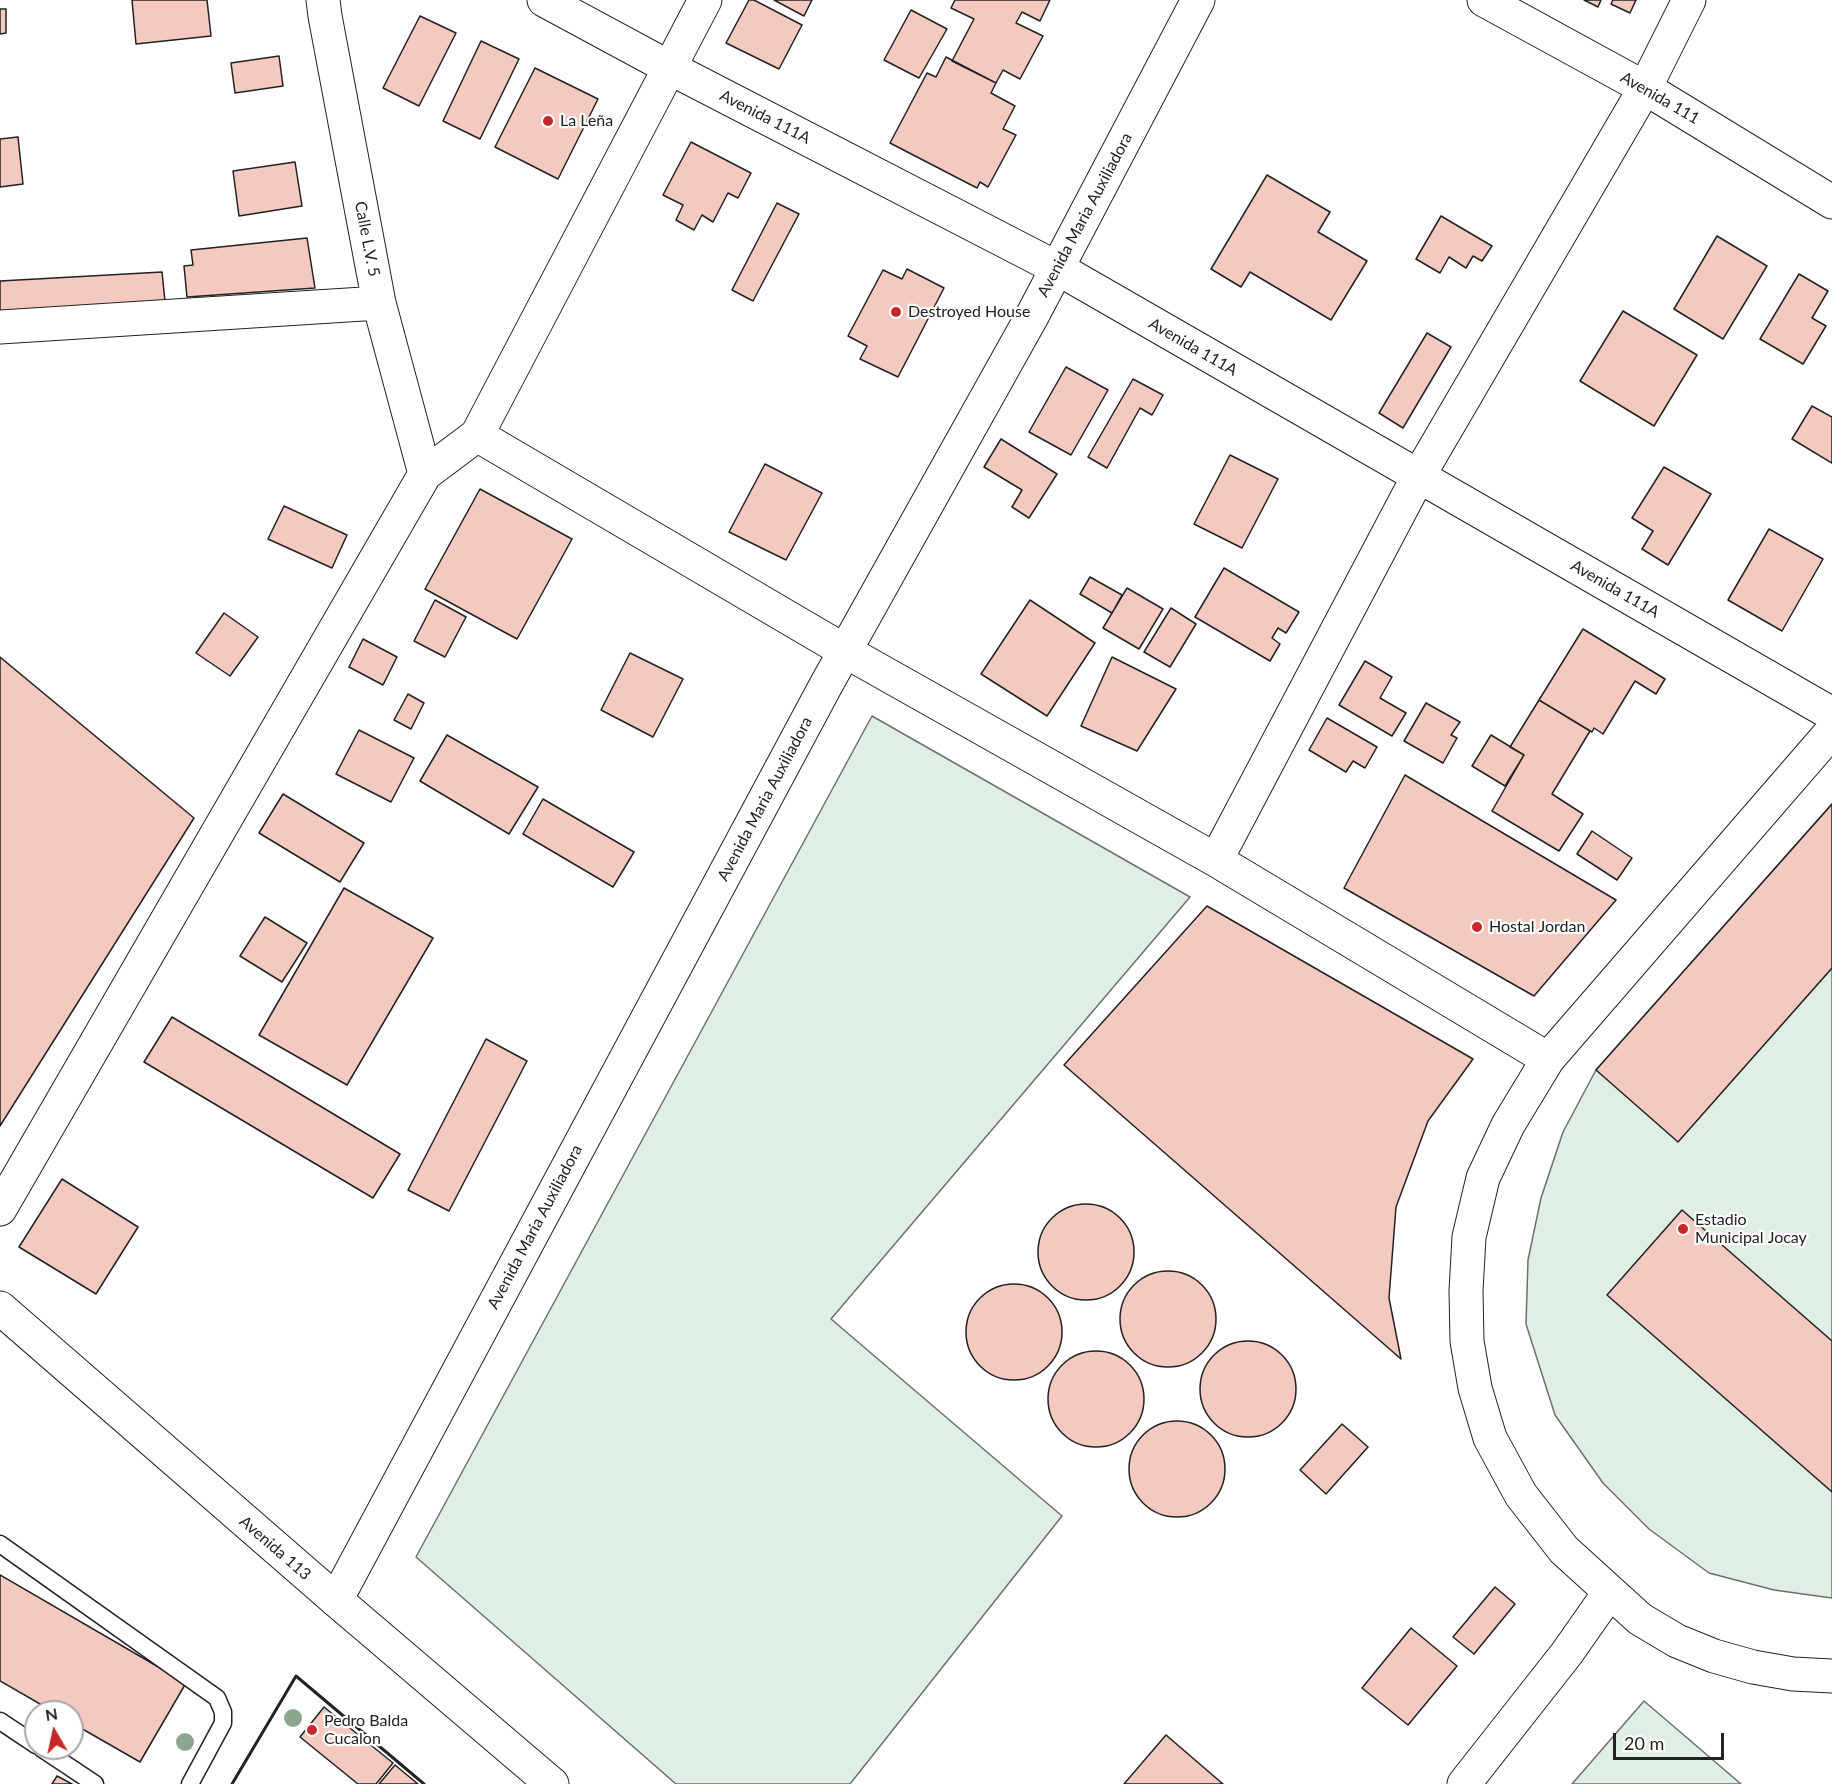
<!DOCTYPE html>
<meta charset="utf-8">
<style>
body{margin:0}
#map{position:relative;width:1832px;height:1784px;overflow:hidden;background:#fff;font-family:Lato,sans-serif}
canvas{display:block}
.north{position:absolute;left:24px;top:1700px;width:60px;height:60px;box-sizing:border-box;background:#fff;border:2px solid #a7a7a7;border-radius:50%;rotate:351deg;font-size:16px;font-weight:700;line-height:24px;text-align:center;color:#222}
.north::after{content:'';display:block;margin:auto;width:21px;height:27px;background:#c62828;clip-path:polygon(50% 0,100% 100%,50% 72%,0 100%)}
.scale{position:absolute;left:1613px;top:1733px;width:111px;height:27px;box-sizing:border-box;border:3px solid #222;border-top:0;padding-left:8px;font-size:18px;line-height:21px;white-space:nowrap;color:#222;-webkit-text-stroke:4px #fff;paint-order:stroke}
</style>
<div id="map">
<canvas width="1832" height="1784"></canvas>
<div class="north">N</div>
<div class="scale">20 m</div>
</div>
<script>
const g = document.querySelector('canvas').getContext('2d');
g.lineJoin = 'round';
function paint(path, color) {
  g.fillStyle = color;
  g.fill(path, 'evenodd');
}
function trace(path, color, width, dash) {
  g.strokeStyle = color;
  g.lineWidth = width;
  g.lineCap = dash ? 'butt' : 'round';
  g.setLineDash(dash || []);
  g.stroke(path);
}
function drawText(font, color, halo, rows, align = 'center') {
  g.font = font + ' Lato,sans-serif';
  g.lineWidth = 4.5;
  g.setLineDash([]);
  g.textBaseline = 'middle';
  g.strokeStyle = halo;
  g.fillStyle = color;
  for (const [text, x, y, turn = 0] of rows) {
    g.save();
    g.translate(x, y);
    g.rotate((+turn || 0) * Math.PI / 180);
    g.textAlign = isNaN(turn) ? turn : align;
    if (halo) g.strokeText(text, 0, 0);
    g.fillText(text, 0, 0);
    g.restore();
  }
}
const green = new Path2D(`
 M 872,716 L 1190,897 L 831,1319 L 1062,1516 L 850,1784 L 676,1784 L 416,1557 Z
 M 1832,804 L 1832,1598 L 1774,1590 L 1709,1573 L 1649,1529 L 1603,1483 L 1555,1415 L 1526,1324 L 1528,1260 L 1541,1198 L 1563,1132 L 1596,1070 Z
 M 1644,1701 L 1741,1784 L 1572,1784 Z`);
paint(green, '#e0efe3');
trace(green, '#6f6f6f', 1.5);
const building = new Path2D(`
 M 132,0 L 207,0 L 211,36 L 136,44 Z
 M 749,0 L 754,0 L 802,25 L 779,69 L 726,43 Z
 M 774,0 L 812,0 L 804,16 Z
 M 955,0 L 1050,0 L 1040,21 L 1022,12 L 1016,23 L 1043,36 L 1020,79 L 1003,70 L 996,83 L 952,61 L 974,19 L 951,8 Z
 M 1584,0 L 1601,0 L 1598,7 Z
 M 1613,0 L 1636,0 L 1630,13 L 1611,4 Z
 M 0,9 L 6,9 L 6,33 L 0,34 Z
 M 911,10 L 947,29 L 919,78 L 884,60 Z
 M 420,16 L 456,33 L 419,106 L 383,88 Z
 M 481,41 L 519,59 L 480,139 L 443,121 Z
 M 279,56 L 283,86 L 235,93 L 231,63 Z
 M 946,57 L 996,83 L 991,93 L 1015,106 L 1003,129 L 1016,135 L 988,187 L 980,182 L 977,188 L 890,143 L 927,73 L 936,77 Z
 M 535,68 L 598,99 L 558,179 L 495,147 Z
 M 18,137 L 23,184 L 0,187 L 0,139 Z
 M 691,142 L 751,173 L 738,198 L 728,193 L 713,222 L 702,215 L 694,230 L 676,220 L 683,205 L 663,195 Z
 M 295,162 L 302,206 L 239,216 L 233,171 Z
 M 1267,175 L 1330,212 L 1318,232 L 1367,261 L 1331,320 L 1250,272 L 1241,287 L 1211,269 Z
 M 777,203 L 799,214 L 753,301 L 732,290 Z
 M 1441,216 L 1492,246 L 1482,261 L 1473,256 L 1466,268 L 1449,257 L 1440,273 L 1416,259 Z
 M 1717,236 L 1767,266 L 1723,339 L 1674,309 Z
 M 307,238 L 315,288 L 187,297 L 184,266 L 193,265 L 191,250 Z
 M 907,269 L 944,288 L 898,377 L 860,359 L 867,346 L 848,336 L 883,270 L 902,279 Z
 M 162,272 L 166,311 L 0,319 L 0,281 Z
 M 1799,274 L 1828,291 L 1812,318 L 1826,326 L 1803,364 L 1760,339 Z
 M 1623,311 L 1697,355 L 1654,426 L 1580,381 Z
 M 1427,333 L 1451,347 L 1403,428 L 1379,413 Z
 M 1066,367 L 1108,390 L 1071,455 L 1029,432 Z
 M 1133,379 L 1163,395 L 1152,415 L 1140,408 L 1107,468 L 1088,457 Z
 M 1812,406 L 1832,417 L 1832,463 L 1792,439 Z
 M 1001,439 L 1057,474 L 1029,518 L 1012,507 L 1022,490 L 984,467 Z
 M 1230,455 L 1278,479 L 1242,548 L 1194,524 Z
 M 765,464 L 822,493 L 786,560 L 729,532 Z
 M 1664,467 L 1711,494 L 1668,565 L 1642,549 L 1653,531 L 1632,518 Z
 M 480,489 L 572,539 L 517,639 L 425,589 Z
 M 284,506 L 347,535 L 332,568 L 268,539 Z
 M 1769,529 L 1823,559 L 1782,631 L 1728,600 Z
 M 1224,568 L 1299,612 L 1286,633 L 1278,628 L 1272,638 L 1280,644 L 1270,661 L 1195,617 Z
 M 1090,577 L 1122,595 L 1112,613 L 1080,594 Z
 M 1127,588 L 1163,609 L 1139,649 L 1103,628 Z
 M 435,600 L 466,617 L 445,657 L 414,641 Z
 M 1030,600 L 1095,643 L 1047,716 L 981,674 Z
 M 1171,608 L 1196,624 L 1170,667 L 1144,652 Z
 M 224,613 L 258,637 L 230,676 L 196,653 Z
 M 1583,629 L 1665,679 L 1656,694 L 1635,681 L 1603,734 L 1594,728 L 1592,732 L 1539,700 Z
 M 363,639 L 397,657 L 383,685 L 349,667 Z
 M 630,653 L 683,679 L 653,737 L 601,710 Z
 M 0,657 L 194,818 L 0,1126 Z
 M 1112,657 L 1176,689 L 1137,751 L 1081,726 Z
 M 1365,661 L 1392,677 L 1380,698 L 1406,713 L 1392,736 L 1339,705 Z
 M 408,694 L 424,703 L 411,729 L 394,720 Z
 M 1539,700 L 1590,731 L 1552,794 L 1583,814 L 1559,851 L 1492,811 L 1524,755 L 1510,747 Z
 M 1426,703 L 1460,722 L 1451,735 L 1457,738 L 1443,763 L 1404,741 Z
 M 1327,718 L 1377,747 L 1365,768 L 1353,761 L 1346,772 L 1309,750 Z
 M 359,730 L 414,758 L 391,802 L 336,774 Z
 M 447,735 L 538,787 L 509,834 L 420,781 Z
 M 1491,735 L 1524,755 L 1505,786 L 1472,766 Z
 M 1405,775 L 1616,900 L 1534,996 L 1344,888 Z
 M 283,794 L 364,843 L 340,882 L 259,833 Z
 M 543,799 L 634,852 L 613,887 L 523,834 Z
 M 1832,804 L 1832,968 L 1678,1142 L 1596,1070 Z
 M 1592,831 L 1632,858 L 1617,880 L 1577,854 Z
 M 344,888 L 433,938 L 347,1085 L 259,1035 Z
 M 1207,906 L 1473,1059 L 1428,1121 L 1396,1207 L 1389,1298 L 1401,1359 L 1064,1065 Z
 M 265,917 L 307,943 L 282,982 L 240,956 Z
 M 172,1017 L 400,1154 L 373,1198 L 144,1062 Z
 M 486,1039 L 527,1061 L 449,1211 L 408,1190 Z
 M 62,1179 L 138,1227 L 96,1294 L 19,1247 Z
 M1038 1252a48 48 0 1 1 96 0a48 48 0 1 1-96 0Z
 M 1682,1210 L 1832,1341 L 1832,1492 L 1607,1295 Z
 M1120 1319a48 48 0 1 1 96 0a48 48 0 1 1-96 0Z
 M966 1332a48 48 0 1 1 96 0a48 48 0 1 1-96 0Z
 M1200 1389a48 48 0 1 1 96 0a48 48 0 1 1-96 0Z
 M1048 1399a48 48 0 1 1 96 0a48 48 0 1 1-96 0Z
 M1129 1469a48 48 0 1 1 96 0a48 48 0 1 1-96 0Z
 M 1342,1424 L 1368,1447 L 1326,1494 L 1300,1470 Z
 M 0,1575 L 186,1683 L 140,1762 L 72,1723 L 72,1712 L 54,1712 L 0,1681 Z
 M 1495,1587 L 1515,1604 L 1474,1654 L 1453,1637 Z
 M 1411,1628 L 1457,1666 L 1408,1725 L 1362,1688 Z
 M 324,1707 L 393,1763 L 376,1784 L 358,1784 L 300,1737 Z
 M 1166,1735 L 1223,1784 L 1124,1784 Z
 M 395,1765 L 418,1784 L 379,1784 Z
 M 57,1776 L 72,1784 L 52,1784 Z`);
paint(building, '#f3c9c0');
trace(building, '#222', 1.5);
const service = new Path2D(`
 M 0,1544 L 217,1698 L 223,1712 L 223,1723 L 190,1784
 M 0,1721 L 36,1745
 M 41,1748 L 95,1784`);
const minor = new Path2D(`
 M 323,0 L 325,16 L 379,303 L 425,474
 M 544,0 L 670,68 L 1057,268 L 1832,714
 M 1484,0 L 1645,88 L 1832,202
 M 0,327 L 379,303
 M 477,435 L 845,651 L 1216,860 L 1548,1059
 M 1832,731 L 1548,1059 L 1508,1125 L 1483,1178 L 1469,1237 L 1466,1291 L 1467,1341 L 1475,1388 L 1490,1438 L 1521,1495 L 1564,1550 L 1640,1619 L 1677,1641 L 1714,1656 L 1753,1667 L 1793,1674 L 1832,1676
 M 1216,860 L 1418,477 L 1645,88 L 1689,0
 M 0,1209 L 425,474 L 477,435 L 705,0
 M 1464,1784 L 1567,1653 L 1609,1593`);
const secondary = new Path2D(`
 M 336,1600 L 826,685 L 1031,318 L 1198,0`);
const primary = new Path2D(`
 M 0,1308 L 336,1600 L 552,1784`);
trace(service, '#222', 19);
trace(minor, '#222', 35);
trace(secondary, '#222', 35);
trace(primary, '#222', 35);
trace(service, '#fff', 16);
trace(minor, '#fff', 33);
trace(secondary, '#fff', 33);
trace(primary, '#fff', 33);
trace(new Path2D(`
 M 232,1784 L 296,1676 L 424,1784`), '#222', 3);
g.fillStyle = '#8da692';
for (const [x, y] of [
 [293,1718],
 [185,1742]
]) {
  g.beginPath();
  g.arc(x, y, 9, 0, 2 * Math.PI);
  g.fill();
}
for (const [x, y, r, color] of [
 [548,121,6,"#c62828"],
 [896,312,6,"#c62828"],
 [1477,927,6,"#c62828"],
 [1683,1229,6,"#c62828"],
 [312,1730,6,"#c62828"]
]) {
  const dot = new Path2D();
  dot.arc(x, y, r, 0, 2 * Math.PI);
  g.fillStyle = color;
  g.fill(dot);
  trace(dot, '#fff', 2);
}
drawText('16px', '#222', '#fff', [
 ["Avenida 111",1660,98,30],
 ["Avenida 111A",765,117,27],
 ["Avenida Maria Auxiliadora",1085,215,-62],
 ["Calle L.V. 5",367,239,79],
 ["Avenida 111A",1193,347,30],
 ["Avenida 111A",1615,589,30],
 ["Avenida Maria Auxiliadora",765,799,-62],
 ["Avenida Maria Auxiliadora",535,1227,-62],
 ["Avenida 113",275,1548,41]
]);
drawText('16px', '#222', '#fff', [
 ["La Leña",560,121],
 ["Destroyed House",908,312],
 ["Hostal Jordan",1489,927],
 ["Estadio",1695,1220],
 ["Municipal Jocay",1695,1238],
 ["Pedro Balda",324,1721],
 ["Cucalon",324,1739]
], 'left');
</script>
